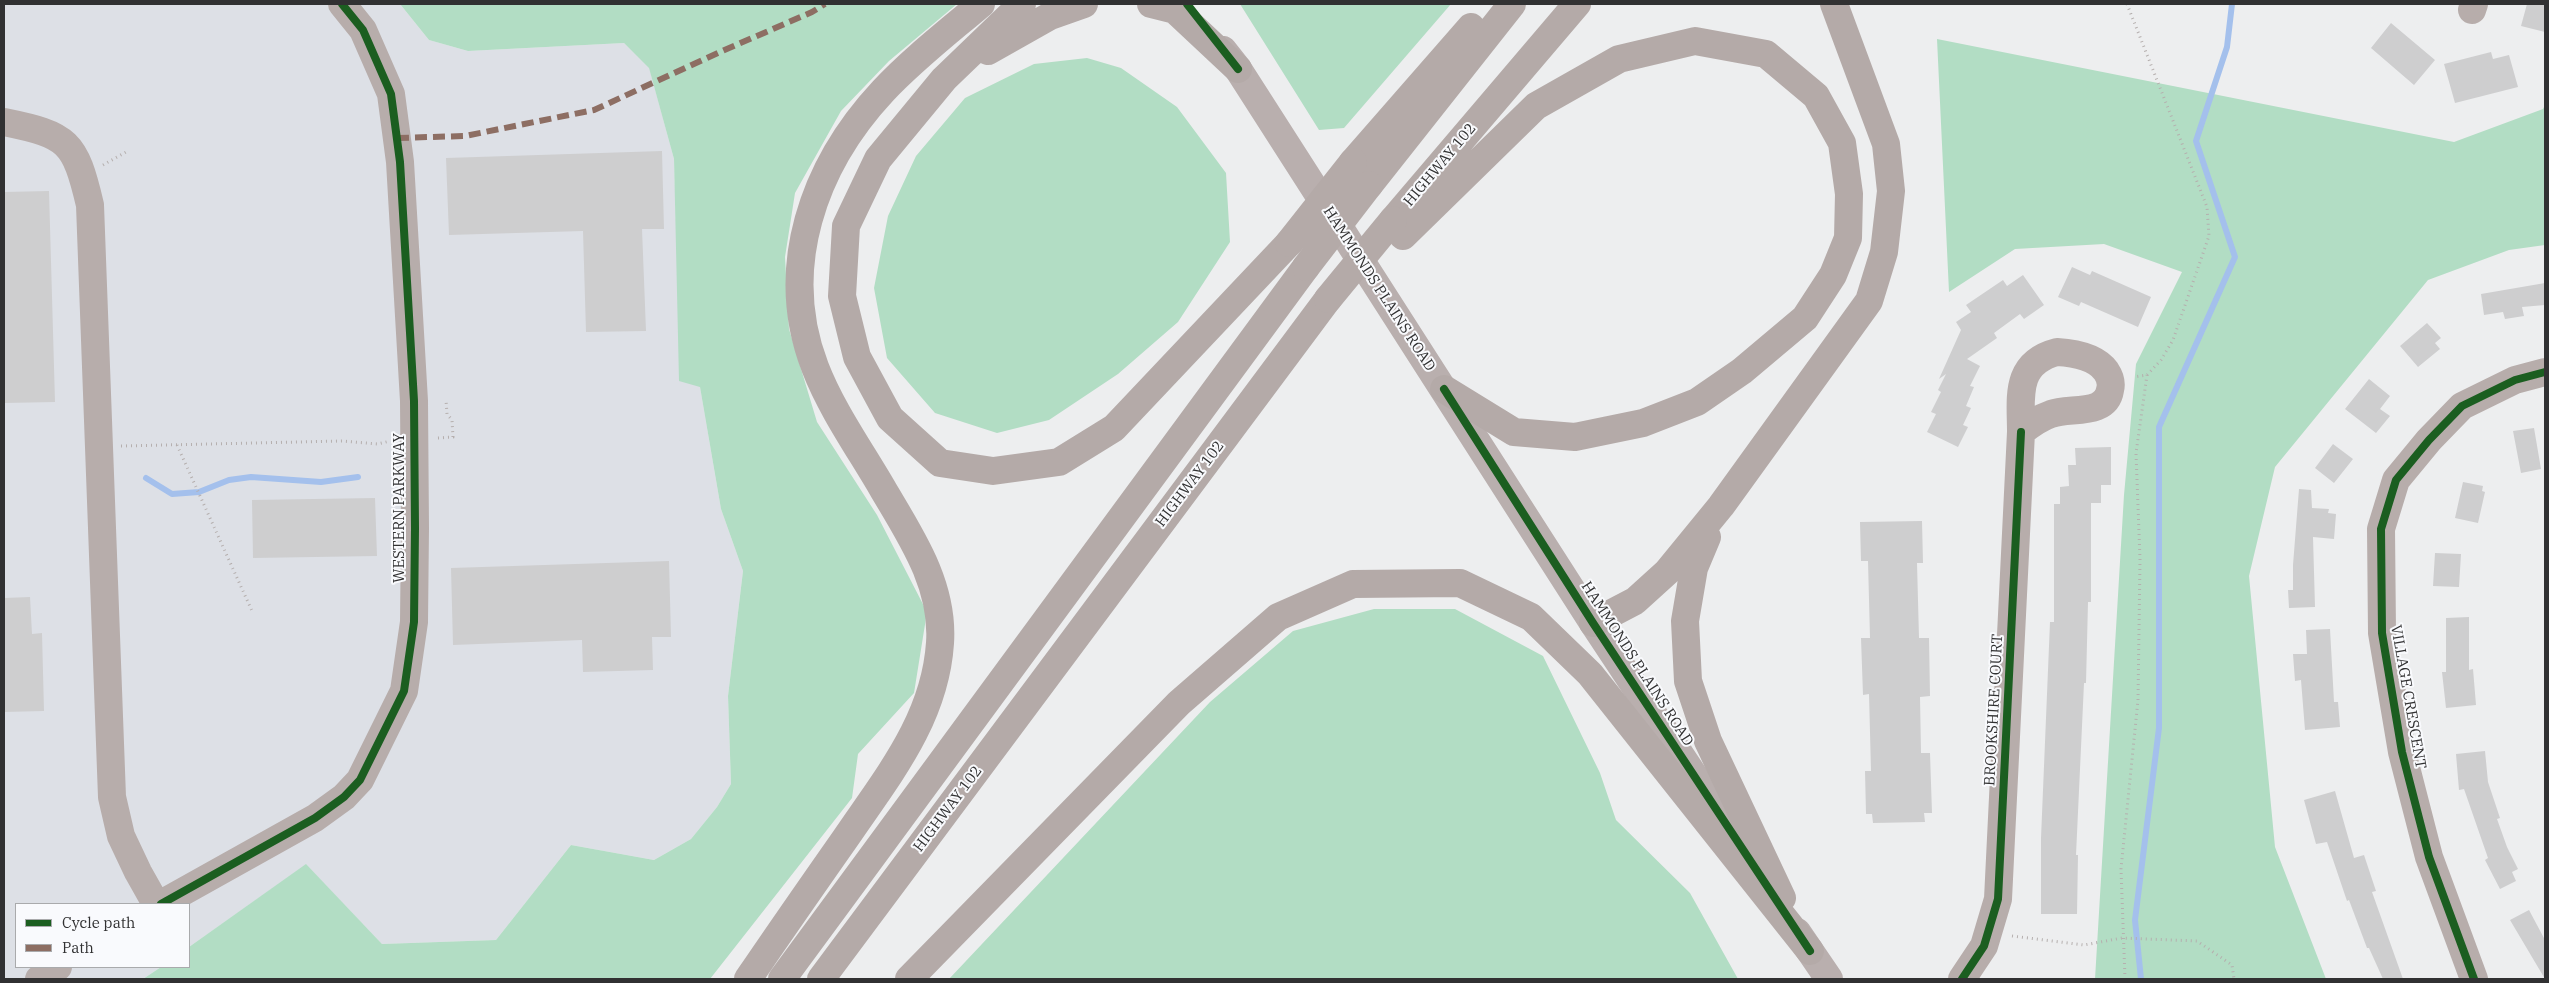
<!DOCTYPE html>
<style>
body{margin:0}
#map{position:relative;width:2549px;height:983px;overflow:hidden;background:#edeeef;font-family:"IBM Plex Serif",serif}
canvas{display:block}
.frame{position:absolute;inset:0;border:5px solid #313132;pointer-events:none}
.legend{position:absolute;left:15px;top:903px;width:175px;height:65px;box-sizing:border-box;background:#f9fafd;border:1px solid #a9aaac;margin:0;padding:6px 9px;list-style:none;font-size:15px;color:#313132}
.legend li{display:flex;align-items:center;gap:10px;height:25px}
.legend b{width:25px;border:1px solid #a9aaac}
</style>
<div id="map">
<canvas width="2549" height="983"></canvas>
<div class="frame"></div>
<ul class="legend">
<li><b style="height:6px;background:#1b5e20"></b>Cycle path</li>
<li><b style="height:6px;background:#8d6e63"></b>Path</li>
</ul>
</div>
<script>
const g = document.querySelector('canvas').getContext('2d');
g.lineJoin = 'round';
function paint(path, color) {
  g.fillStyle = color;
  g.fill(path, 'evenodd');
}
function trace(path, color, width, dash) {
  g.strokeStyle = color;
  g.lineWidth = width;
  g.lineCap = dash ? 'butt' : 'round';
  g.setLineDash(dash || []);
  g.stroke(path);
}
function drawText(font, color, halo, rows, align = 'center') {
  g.font = font + ' "IBM Plex Serif",serif';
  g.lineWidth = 4;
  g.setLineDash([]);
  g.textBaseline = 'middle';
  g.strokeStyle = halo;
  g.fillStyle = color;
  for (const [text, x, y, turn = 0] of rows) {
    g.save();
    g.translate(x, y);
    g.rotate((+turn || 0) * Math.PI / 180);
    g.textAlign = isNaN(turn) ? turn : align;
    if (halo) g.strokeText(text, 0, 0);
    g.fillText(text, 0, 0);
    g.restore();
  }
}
paint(new Path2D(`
 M 4,4 L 400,4 L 429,40 L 468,51 L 624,43 L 649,67 L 674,159 L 677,253 L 721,509 L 743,571 L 728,696 L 731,784 L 717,807 L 691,839 L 654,860 L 571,845 L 496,940 L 382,944 L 306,865 L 189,947 L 189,904 L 16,904 L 16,967 L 161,967 L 143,979 L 4,979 Z`), '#dde0e6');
paint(new Path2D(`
 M 400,4 L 957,4 L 889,61 L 841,111 L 795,193 L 785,257 L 789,329 L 817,422 L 877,515 L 927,612 L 914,693 L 858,754 L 852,798 L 710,979 L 143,979 L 161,967 L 189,967 L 189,947 L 306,864 L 382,944 L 496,940 L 571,845 L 654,860 L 691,839 L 717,807 L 731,784 L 728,696 L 743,571 L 721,509 L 700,387 L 679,381 L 674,159 L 649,68 L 624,43 L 468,51 L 429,40 Z
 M 1240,4 L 1451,4 L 1344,128 L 1319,130 Z
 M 1937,39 L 2454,142 L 2543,109 L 2545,105 L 2545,245 L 2509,250 L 2428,280 L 2275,467 L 2249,576 L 2275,847 L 2326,979 L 2095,979 L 2124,495 L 2136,364 L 2182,272 L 2104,244 L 2015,249 L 1949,292 Z
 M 1087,58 L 1121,68 L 1177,107 L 1226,173 L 1230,242 L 1178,322 L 1118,374 L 1049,420 L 997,433 L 935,413 L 887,358 L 874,288 L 888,216 L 916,156 L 965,98 L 1034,64 Z
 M 1374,609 L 1455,609 L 1543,656 L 1600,773 L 1616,820 L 1690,893 L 1738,979 L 949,979 L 1210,702 L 1293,631 Z`), '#b2ddc4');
trace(new Path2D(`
 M 146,478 L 172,494 L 199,492 L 229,480 L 251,477 L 321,482 L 358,477
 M 2141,979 L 2135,920 L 2159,728 L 2159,427 L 2235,257 L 2196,141 L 2227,47 L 2232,4`), '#a4c0ec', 6);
paint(new Path2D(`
 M 2527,4 L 2545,4 L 2545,32 L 2521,26 Z
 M 2391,23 L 2435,60 L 2414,85 L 2371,48 Z
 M 2491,52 L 2493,59 L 2509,55 L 2518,87 L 2455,103 L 2444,64 Z
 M 662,151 L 664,229 L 642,229 L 646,331 L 586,332 L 583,231 L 449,235 L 446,158 Z
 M 49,191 L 55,402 L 5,403 L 4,192 Z
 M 2072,267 L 2090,275 L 2092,271 L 2151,297 L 2138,327 L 2081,302 L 2079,306 L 2058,297 Z
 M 2023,275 L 2044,305 L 2024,319 L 2020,314 L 1994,333 L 1997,338 L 1967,359 L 1980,366 L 1970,386 L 1974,387 L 1966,406 L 1971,408 L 1963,425 L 1968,427 L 1958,447 L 1927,432 L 1936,414 L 1931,412 L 1941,392 L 1938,390 L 1946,374 L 1939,379 L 1961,330 L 1956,322 L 1971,312 L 1966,305 L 2003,280 L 2007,286 Z
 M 2545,283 L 2545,305 L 2522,307 L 2524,316 L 2505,319 L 2503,312 L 2484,315 L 2481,294 Z
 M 2427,323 L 2441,338 L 2435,343 L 2440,349 L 2418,367 L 2400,346 Z
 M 2369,379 L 2390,396 L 2380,409 L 2390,416 L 2376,433 L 2345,409 Z
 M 2534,428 L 2541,469 L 2521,473 L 2513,431 Z
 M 2333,444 L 2353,459 L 2334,483 L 2315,468 Z
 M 2111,447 L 2111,485 L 2101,485 L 2101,503 L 2091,503 L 2091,602 L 2088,602 L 2086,683 L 2084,683 L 2076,855 L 2078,855 L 2077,914 L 2041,914 L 2041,838 L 2050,622 L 2054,622 L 2054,504 L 2060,504 L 2060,487 L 2069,486 L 2068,465 L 2076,465 L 2075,448 Z
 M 2463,482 L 2483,486 L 2482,491 L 2485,492 L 2478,523 L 2455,518 Z
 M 2299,489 L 2311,490 L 2312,508 L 2329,509 L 2328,513 L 2336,514 L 2334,539 L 2313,537 L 2315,607 L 2289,608 L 2288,590 L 2293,590 L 2293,565 Z
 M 375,498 L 377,556 L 253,558 L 252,500 Z
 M 1922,521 L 1923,563 L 1917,563 L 1919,638 L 1929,638 L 1930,696 L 1920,697 L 1921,753 L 1930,753 L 1932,813 L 1924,813 L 1925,822 L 1873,823 L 1872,814 L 1866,814 L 1865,771 L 1871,771 L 1869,694 L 1863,695 L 1861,638 L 1870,638 L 1868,561 L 1861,561 L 1860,522 Z
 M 2435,553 L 2461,554 L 2459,587 L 2433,586 Z
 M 669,561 L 671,637 L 652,637 L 653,670 L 583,672 L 582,640 L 453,645 L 451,568 Z
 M 30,597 L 32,634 L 42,633 L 44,711 L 4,712 L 4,598 Z
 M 2469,617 L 2469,670 L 2473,669 L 2476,705 L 2446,708 L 2442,672 L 2446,672 L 2446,618 Z
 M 2330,629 L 2334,702 L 2338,702 L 2340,727 L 2305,730 L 2301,680 L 2295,681 L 2293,654 L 2307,654 L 2306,630 Z
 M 2485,751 L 2488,782 L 2500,818 L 2497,819 L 2507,847 L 2518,869 L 2512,872 L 2516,881 L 2500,889 L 2485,860 L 2488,858 L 2464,789 L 2459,790 L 2456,754 Z
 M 2335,791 L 2354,858 L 2364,855 L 2376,891 L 2372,892 L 2403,979 L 2383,979 L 2369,948 L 2367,948 L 2349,900 L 2347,901 L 2327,842 L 2316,844 L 2304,800 Z
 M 2529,910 L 2545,940 L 2545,979 L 2510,920 Z`), '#cececf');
trace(new Path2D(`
 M 2127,4 L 2207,207 L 2209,236 L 2173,340 L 2161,360 L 2147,375 L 2134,377
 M 103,165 L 126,152
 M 438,438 L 453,437 L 452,420 L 447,414 L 446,400
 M 177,445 L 252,611
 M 121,446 L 342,441 L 378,444 L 390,441
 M 2012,936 L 2084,945 L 2122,938 L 2197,941 L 2232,965 L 2234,979
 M 2125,979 L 2121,869 L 2138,700 L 2140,559 L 2136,453 L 2147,375`), '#b5afae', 3, [1, 4]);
trace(new Path2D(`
 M 2472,10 L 2474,4
 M 4,122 C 68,135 75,141 90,205 L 112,797 L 121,836 L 138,872 L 156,904
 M 2057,352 C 2073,353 2096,357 2106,371 C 2110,377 2112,383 2110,390 C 2106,416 2070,407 2051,414 C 2039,418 2030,425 2021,432 C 2021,398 2014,363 2057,352 Z
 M 161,904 L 315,818 L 344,797 L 360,780 L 404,691 L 414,622 L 415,528 L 414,401 L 400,162 L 391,94 L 363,30 L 342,4
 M 39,979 L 58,967
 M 1962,979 L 1984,946 L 1998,899 L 2021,432
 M 2474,979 L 2429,857 L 2402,752 L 2382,633 L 2381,529 L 2396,480 L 2429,440 L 2462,406 L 2515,380 L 2545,372`), '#b7adab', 28);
trace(new Path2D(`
 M 1223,50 L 1238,69 L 1593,623 L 1742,848
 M 1797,932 L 1829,979`), '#b9afae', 28);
trace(new Path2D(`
 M 1022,4 L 944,79 L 878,159 L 846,226 L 842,296 L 857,357 L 890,418 L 940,463 L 993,471 L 1059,462 L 1114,428 L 1289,243
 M 1151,4 L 1175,10 L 1238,69
 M 988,51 L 1050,16 L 1084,4
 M 1353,162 L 1471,27
 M 1369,185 L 1512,4
 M 1393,220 L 1577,4
 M 1403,236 L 1536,106 L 1619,59 L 1695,41 L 1766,54 L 1816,96 L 1842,143 L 1849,194 L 1848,238 L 1833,275 L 1805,318 L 1742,371 L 1697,402 L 1643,423 L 1575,437 L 1514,432 L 1444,389
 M 1707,537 L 1694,568 L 1685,621 L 1688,681 L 1708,741 L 1782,898
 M 1593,623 L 1635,601 L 1667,572 L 1721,506 L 1869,301 L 1884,252 L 1891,191 L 1886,144 L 1834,4
 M 748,979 C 780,932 812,886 845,839 C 887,777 935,720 940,643 C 944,586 912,538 884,491 C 861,451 832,411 815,367 C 777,268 813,166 883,91 C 913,59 948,32 981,4
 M 782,979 L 1306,267
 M 821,979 L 1328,299
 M 909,979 L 1179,703 L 1278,617 L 1353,584 L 1460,583 L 1531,617 L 1590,674 L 1810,951`), '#b4aaa8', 28);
trace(new Path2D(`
 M 1289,243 L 1353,162
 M 1306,267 L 1369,185
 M 1328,299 L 1393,220`), '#b4aaa8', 28);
trace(new Path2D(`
 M 397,138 L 465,136 L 594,110 L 720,52 L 812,12 L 825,4`), '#8d6e63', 6, [12, 6]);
trace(new Path2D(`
 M 1187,4 L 1238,69
 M 1444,389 L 1593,623 L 1810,951
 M 161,904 L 315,818 L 344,797 L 360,780 L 404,691 L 414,622 L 415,528 L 414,401 L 400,162 L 391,94 L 363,30 L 342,4
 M 1962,979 L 1984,946 L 1998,899 L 2021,432
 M 2474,979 L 2429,857 L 2402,752 L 2382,633 L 2381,529 L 2396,480 L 2429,440 L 2462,406 L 2515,380 L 2545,372`), '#1b5e20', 8);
drawText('15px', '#313132', '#f9fafd', [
 ["HIGHWAY 102",1440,165,-50],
 ["HAMMONDS PLAINS ROAD",1379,289,57],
 ["HIGHWAY 102",1190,484,-53],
 ["WESTERN PARKWAY",400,508,-90],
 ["HAMMONDS PLAINS ROAD",1637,664,57],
 ["VILLAGE CRESCENT",2408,697,80],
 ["BROOKSHIRE COURT",1994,710,-87],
 ["HIGHWAY 102",948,809,-53]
]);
</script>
